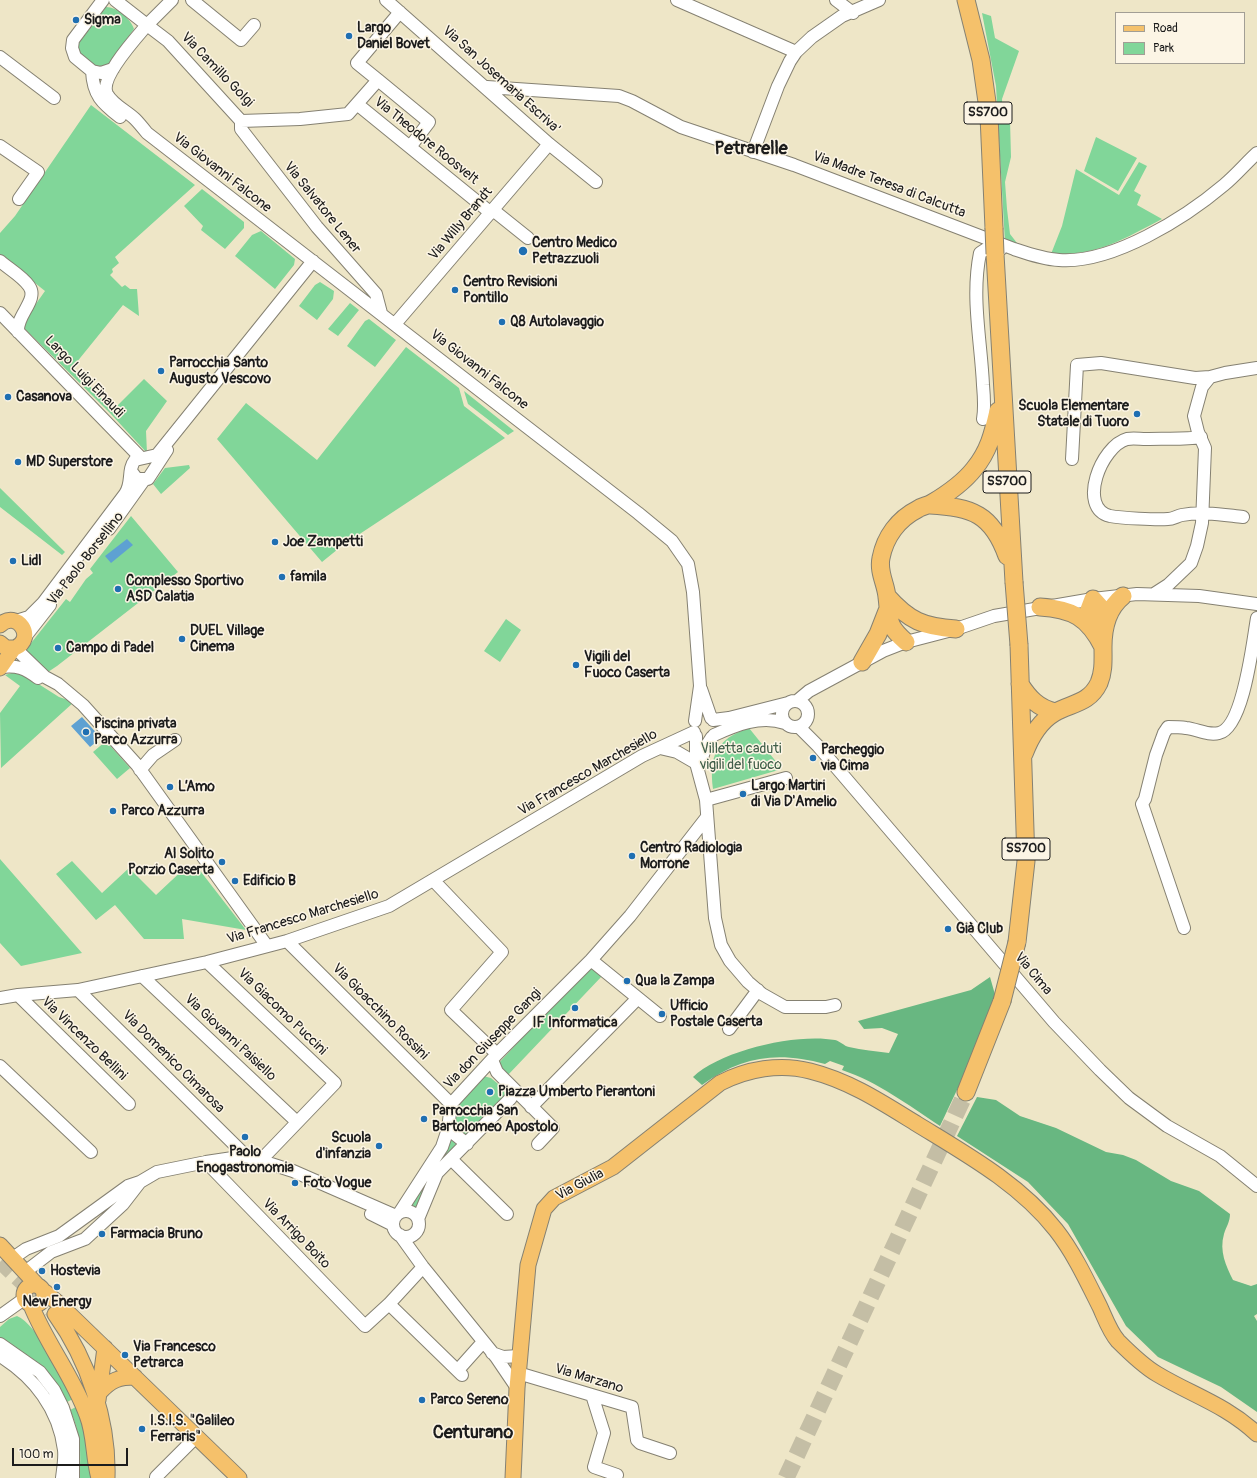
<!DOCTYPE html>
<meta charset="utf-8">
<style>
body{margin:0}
#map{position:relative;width:1257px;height:1478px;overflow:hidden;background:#eee6c7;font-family:Pangolin,sans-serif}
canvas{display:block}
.legend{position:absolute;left:1115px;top:12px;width:130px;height:52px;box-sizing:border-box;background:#fcf5e5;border:1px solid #a29e95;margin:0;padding:5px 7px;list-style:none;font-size:12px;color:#1c1c1c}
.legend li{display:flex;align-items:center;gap:8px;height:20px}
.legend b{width:20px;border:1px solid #a29e95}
.scale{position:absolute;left:12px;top:1448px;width:116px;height:18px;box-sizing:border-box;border:2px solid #1c1c1c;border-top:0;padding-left:5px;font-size:12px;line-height:14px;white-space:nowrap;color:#1c1c1c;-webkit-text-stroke:3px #fcf5e5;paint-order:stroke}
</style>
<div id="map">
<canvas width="1257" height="1478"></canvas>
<ul class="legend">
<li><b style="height:5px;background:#f5c16b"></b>Road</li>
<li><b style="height:11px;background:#81d699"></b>Park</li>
</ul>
<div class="scale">100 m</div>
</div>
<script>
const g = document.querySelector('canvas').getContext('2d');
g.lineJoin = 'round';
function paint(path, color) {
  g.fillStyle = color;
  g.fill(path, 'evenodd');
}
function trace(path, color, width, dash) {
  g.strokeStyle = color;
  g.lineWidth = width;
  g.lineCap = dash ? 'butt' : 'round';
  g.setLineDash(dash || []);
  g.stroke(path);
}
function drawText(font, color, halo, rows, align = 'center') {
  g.font = font + ' Pangolin,sans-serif';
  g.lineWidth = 3;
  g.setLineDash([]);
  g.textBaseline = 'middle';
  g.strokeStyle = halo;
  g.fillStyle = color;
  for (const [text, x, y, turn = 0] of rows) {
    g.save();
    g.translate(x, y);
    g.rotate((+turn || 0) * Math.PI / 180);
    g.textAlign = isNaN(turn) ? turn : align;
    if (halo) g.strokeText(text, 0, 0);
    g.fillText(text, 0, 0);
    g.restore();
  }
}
paint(new Path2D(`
 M 106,7 C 117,7 131,19 134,29 L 108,65 L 94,67 L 79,54 L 78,44 Z
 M 982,13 L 991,16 L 995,38 L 1019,51 L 1002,99 L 1003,116 L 1010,120 L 1011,157 L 1005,182 L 1007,209 L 1010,234 L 1017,243 L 1023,246 L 1005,242 L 996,86 Z
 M 91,105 L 195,185 L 115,257 L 119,263 L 112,269 L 113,272 L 110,275 L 122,287 L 125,285 L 130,289 L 137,289 L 139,316 L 123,305 L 72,368 L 113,410 L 144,379 L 167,401 L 146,431 L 147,453 L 110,413 L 21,325 L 45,291 L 0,255 L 0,233 L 15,216 Z
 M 1096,137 L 1137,158 L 1118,191 L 1084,171 Z
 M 1139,162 L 1147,166 L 1134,191 L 1141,195 L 1137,205 L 1162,219 C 1122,240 1097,256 1051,254 L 1062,226 L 1076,169 L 1119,195 Z
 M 202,189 L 244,222 L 244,228 L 225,249 L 201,230 L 203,226 L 184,206 Z
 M 261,231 L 295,259 L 294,265 L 275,289 L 235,256 L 252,235 Z
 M 320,282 L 334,291 L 333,299 L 317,320 L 299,306 L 315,285 Z
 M 350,303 L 359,310 L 338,336 L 328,329 Z
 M 369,319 L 396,340 L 375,367 L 347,346 L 365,321 Z
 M 406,347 L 459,388 L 464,406 L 505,438 L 343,545 L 322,562 L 217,439 L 246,403 L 317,460 Z
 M 464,391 L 514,431 L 508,435 L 468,404 Z
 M 189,465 L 190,468 L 161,494 L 153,484 L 165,468 Z
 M 0,488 L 65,552 L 62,555 L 0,507 Z
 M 131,516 L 178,572 L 57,666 L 45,674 L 24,652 L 66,599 L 70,602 L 86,579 L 93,573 L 90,569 Z
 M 506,619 L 521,630 L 500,662 L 484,651 Z
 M 18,671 L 59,697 L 74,702 L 1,768 L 0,713 L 20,686 L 5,675 Z
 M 749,728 L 782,769 L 713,789 C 709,756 716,739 749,728 Z
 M 106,741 L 130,768 L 117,779 L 93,752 Z
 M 0,859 L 82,953 L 21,966 L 0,943 Z
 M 72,861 L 102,893 L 129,868 L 156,895 L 187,866 L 192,873 L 198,868 L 246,930 L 182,919 L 184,939 L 144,939 L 115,905 L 96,920 L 56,874 Z
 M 590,965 L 603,975 L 507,1076 L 496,1066 Z
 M 483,1076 L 491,1078 L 504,1089 L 505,1097 L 465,1138 L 452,1128 L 454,1106 Z
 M 450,1138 L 459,1146 L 416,1213 L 406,1207 Z
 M 17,1316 C 37,1324 64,1379 75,1398 L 67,1402 L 59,1387 L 0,1337 L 0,1327 L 9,1319 Z
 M 78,1406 L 85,1432 L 91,1478 L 79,1478 C 82,1454 80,1431 70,1410 Z`), '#81d699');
paint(new Path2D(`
 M 990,977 L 996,998 L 964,1075 L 940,1126 C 908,1105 878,1082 842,1070 L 844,1066 L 830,1061 L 825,1064 C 777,1051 742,1056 702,1085 L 693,1077 C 721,1050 797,1033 835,1040 C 840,1041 844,1046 849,1047 C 862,1050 876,1051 889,1053 L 898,1034 L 882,1028 L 864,1029 L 858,1021 L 971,990 Z
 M 977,1097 L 996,1100 L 1020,1116 L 1056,1128 L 1106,1152 L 1123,1155 L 1136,1160 L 1171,1181 L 1199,1191 L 1230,1214 C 1230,1222 1226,1227 1224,1234 C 1219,1251 1226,1266 1233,1280 L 1251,1286 L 1257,1284 L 1257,1314 L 1254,1316 L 1257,1321 L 1257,1412 L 1221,1387 L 1158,1357 L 1126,1326 L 1068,1224 L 1028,1182 L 957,1136 Z`), '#68b781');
paint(new Path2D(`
 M 127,539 L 133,545 L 111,563 L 105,556 Z
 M 82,717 L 101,738 L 90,747 L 71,726 Z`), '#5ea1d2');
trace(new Path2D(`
 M 0,1262 L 55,1314`), '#c4bea5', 15, [15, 8]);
trace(new Path2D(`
 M 786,1478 L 966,1092`), '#c4bea5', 17, [17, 8]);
const minor = new Path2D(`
 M 103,0 L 73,40 L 72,48 L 75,57 L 92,71 L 101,73 L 113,69
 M 115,0 L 147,25 C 136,38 99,78 107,94 C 113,105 127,111 135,119 C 139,123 143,128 147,133 L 638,513 L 672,541 L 688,564 L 693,592 L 700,686 L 695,721
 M 172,0 L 147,25 L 168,41 L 241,121 L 300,119 L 348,114 L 378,80 L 429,122 L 410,147
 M 192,0 L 241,40 L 254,25
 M 386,0 L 549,144 L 596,182
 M 677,0 L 796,52
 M 836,0 L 853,13
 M 0,57 L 54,98
 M 92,71 C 93,95 102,103 120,117
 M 378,80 L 357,63 L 400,12
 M 487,87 L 619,96 L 632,101 L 681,127 L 794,165 L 1014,249 C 1029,254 1043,259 1059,260 C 1112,264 1185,218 1224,185 C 1236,175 1246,163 1257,153
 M 357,104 L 491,213
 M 241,121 L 241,129 L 317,227 L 376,294 L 381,313
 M 0,146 L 38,172 L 19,199
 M 753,152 L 778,86 L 790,61 L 796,52 L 812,37 L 842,16 L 879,0
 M 493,210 L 528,238
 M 0,261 C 9,269 22,276 29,286 C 39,300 16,315 18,332
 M 0,313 L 141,458
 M 395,324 L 549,144
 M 983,419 C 985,408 984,396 983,385 C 981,341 971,297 980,253 L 986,249 L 1001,249
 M 1201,437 C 1183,440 1164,438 1146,439 C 1140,439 1133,438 1127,439 C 1101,446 1077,508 1110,516 C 1120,518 1157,520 1168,519 C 1173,519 1177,516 1182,515 C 1202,511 1224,515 1243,517
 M 1072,459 L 1077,365 L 1101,363 L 1195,378 L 1210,377
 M 131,471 L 137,479 L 148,479 L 167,450
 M 109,529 L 144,480
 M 1154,594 L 1168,585 L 1191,563 L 1197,546 L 1202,523 L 1205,448 L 1198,432 L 1194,416 L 1202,387 L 1210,377 L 1225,373 L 1257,368
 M 16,621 L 29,617 L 43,603 L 125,494 C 133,483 127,470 135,460 L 157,455 L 313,261
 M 25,637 L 50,605
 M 15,648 L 45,677 L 58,684 L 83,705 L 137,765 L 267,946
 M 1,667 C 17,665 25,668 38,678
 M 701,689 L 711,718
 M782 714a13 13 0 1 1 26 0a13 13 0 1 1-26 0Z
 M 797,701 L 809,691 L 883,651 L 906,642 L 956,629 L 994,616 L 1093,599 L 1137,594 L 1199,596 L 1257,604
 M 713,720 L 729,718 L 788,703
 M 799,727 L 818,746 L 1054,1022 L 1100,1070 L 1129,1098 L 1167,1126 L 1220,1156 L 1257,1186
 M 714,735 C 736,725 760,715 785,723
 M 696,736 L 696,763 L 706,800 L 715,918 L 721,945 L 730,961 L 748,982 L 762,994 L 785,1007 L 826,1007 L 835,1005
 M 660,748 L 677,752 L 696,763
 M 700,765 L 705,748 L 712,737
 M 140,770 L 153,755 L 175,740
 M 706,800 L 786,778
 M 434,881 L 502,952 L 451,1010 L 497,1054
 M 1184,928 L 1142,804 L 1145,799 L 1156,755 L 1164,733 L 1168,727 C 1174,727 1180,727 1186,728 C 1197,729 1208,736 1219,733 C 1244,727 1253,640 1257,618
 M 287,941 L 451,1104
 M 591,960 L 660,1016
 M 207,962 L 335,1083 L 261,1160
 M 142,976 L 297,1122
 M 78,990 L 246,1156
 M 18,995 L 129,1104
 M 0,998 L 18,995 L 78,990 L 207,962 L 287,941 L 389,906 L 642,756 L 694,732
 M 729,1029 L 758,990
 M 492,1060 L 497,1072 L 553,1128 L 538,1144
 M 0,1066 L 91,1152
 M 531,1107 L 637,999
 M 448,1129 L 467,1144
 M 451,1159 L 507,1214
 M 206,1162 L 365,1326 L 389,1304 L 423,1267
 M393 1224a13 13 0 1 1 26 0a13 13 0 1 1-26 0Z
 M 400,1212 L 442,1147 L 448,1129 L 451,1104 L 497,1054 L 591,960 L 630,916 L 707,817
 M 371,1214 L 393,1225
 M 418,1219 L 437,1173 L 511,1098
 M 400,1235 L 423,1267 L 496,1357 L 517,1388
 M 13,1258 L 26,1249 L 59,1236 L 128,1186 L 140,1182 L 157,1172 L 206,1162 L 246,1156 L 293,1171 L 396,1216
 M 25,1272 L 51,1252 L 85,1239 L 123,1204 L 140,1182
 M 389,1304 L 462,1375
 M 0,1316 L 24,1299
 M 0,1344 L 40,1372 L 54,1390 L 63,1408 L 73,1439 L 73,1478
 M 492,1353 L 503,1357 L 519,1356
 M 0,1356 C 34,1377 59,1409 64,1450 C 65,1459 63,1469 62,1478
 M 458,1370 L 483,1342
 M 518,1373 L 632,1407 L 637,1440 L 640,1443 L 670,1453
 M 592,1395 L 604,1433 L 594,1467 L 617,1475
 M 156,1477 L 197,1436`);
const major = new Path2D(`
 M 0,625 C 17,609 37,638 15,648 L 6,648 L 0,643
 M 0,668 L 14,648
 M 0,1245 L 38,1286
 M24 1295a10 10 0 1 1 20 0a10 10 0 1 1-20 0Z
 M 45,1292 L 58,1303 L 239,1478
 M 31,1305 C 46,1343 73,1376 87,1415 C 95,1435 93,1457 99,1478
 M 55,1314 C 88,1360 109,1421 107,1478
 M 100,1392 C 111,1380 119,1377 135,1377
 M 98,1400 L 105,1348
 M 513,1478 L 517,1388 L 528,1265 L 544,1209 L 554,1198 L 613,1167 L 720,1083 C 747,1069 780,1063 810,1071 C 850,1081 883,1103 917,1124 C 966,1154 1020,1184 1056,1230 C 1074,1253 1087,1281 1100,1307 C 1105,1318 1110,1332 1118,1341 C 1128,1351 1145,1367 1157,1374 C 1192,1395 1226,1405 1257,1434`);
const highway = new Path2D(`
 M 966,0 L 981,60 L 989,116 L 994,228
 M 995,254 L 1014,582
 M 930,505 C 972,507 992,514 1007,556
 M 887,596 C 909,621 924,627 956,629
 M 1040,607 C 1072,609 1088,617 1103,647
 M 1090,627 L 1087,615 L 1093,599 L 1102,609 L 1106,623
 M 906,642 C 886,624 890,621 887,597 C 886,584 878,572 881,558 C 885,537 898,519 918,509 C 922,506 927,506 932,503 C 947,494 963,483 974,469 C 989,451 993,433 998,411
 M 862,662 L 878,634 L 887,611
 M 1020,684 C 1029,698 1038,708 1055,712
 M 1024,754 C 1030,738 1039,722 1054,713 C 1071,703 1089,704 1099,683 C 1104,671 1103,660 1103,647 C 1103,627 1108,608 1123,596
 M 1017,942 L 1026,861 L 1019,645
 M 966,1092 L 1002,1001`);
trace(minor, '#858172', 14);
trace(major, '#858172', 17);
trace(highway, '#858172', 19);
trace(minor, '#fff', 12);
trace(major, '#f5c16b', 15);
trace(highway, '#f5c16b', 17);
const highwayBridge = new Path2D(`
 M 994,228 L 995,254
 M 1014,582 L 1019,645
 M 1002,1001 L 1017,942`);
trace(highwayBridge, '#858172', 19, []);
trace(highwayBridge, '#f5c16b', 17);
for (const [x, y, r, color] of [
 [76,20,4,"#1f6fb2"],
 [349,36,4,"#1f6fb2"],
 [523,251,5,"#1f6fb2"],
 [455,290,4,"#1f6fb2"],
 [502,322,4,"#1f6fb2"],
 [161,371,4,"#1f6fb2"],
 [8,397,4,"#1f6fb2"],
 [1137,414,4,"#1f6fb2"],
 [18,462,4,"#1f6fb2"],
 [275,542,4,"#1f6fb2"],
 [13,561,4,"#1f6fb2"],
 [282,577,4,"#1f6fb2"],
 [118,589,4,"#1f6fb2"],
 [182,639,4,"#1f6fb2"],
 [58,648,4,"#1f6fb2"],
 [576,665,4,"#1f6fb2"],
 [86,732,4,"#1f6fb2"],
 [813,758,4,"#1f6fb2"],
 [170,787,4,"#1f6fb2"],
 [743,794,4,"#1f6fb2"],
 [113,811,4,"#1f6fb2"],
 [632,856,4,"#1f6fb2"],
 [222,862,4,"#1f6fb2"],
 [235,881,4,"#1f6fb2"],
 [948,929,4,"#1f6fb2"],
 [627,981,4,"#1f6fb2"],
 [575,1008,4,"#1f6fb2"],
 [662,1014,4,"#1f6fb2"],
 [490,1092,4,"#1f6fb2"],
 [424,1119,4,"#1f6fb2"],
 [245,1137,4,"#1f6fb2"],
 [379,1146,4,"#1f6fb2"],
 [295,1183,4,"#1f6fb2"],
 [102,1234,4,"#1f6fb2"],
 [42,1271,4,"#1f6fb2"],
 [57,1287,4,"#1f6fb2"],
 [125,1355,4,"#1f6fb2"],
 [422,1400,4,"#1f6fb2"],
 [142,1429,4,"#1f6fb2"]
]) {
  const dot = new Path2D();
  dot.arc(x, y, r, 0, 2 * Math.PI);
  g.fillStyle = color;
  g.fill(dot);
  trace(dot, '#fcf5e5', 1.5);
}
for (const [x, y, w] of [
 [988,113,48],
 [1007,482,48],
 [1026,849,48]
]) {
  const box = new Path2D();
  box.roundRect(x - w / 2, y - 11, w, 22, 3);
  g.fillStyle = '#fcf5e5';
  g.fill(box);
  trace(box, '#1c1c1c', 1);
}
drawText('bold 13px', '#1c1c1c', null, [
 ["SS700",988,113],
 ["SS700",1007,482],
 ["SS700",1026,849]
]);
drawText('bold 14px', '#1c1c1c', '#fcf5e5', [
 ["Sigma",84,20],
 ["Largo",357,28],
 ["Daniel Bovet",357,44],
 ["Centro Medico",532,243],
 ["Petrazzuoli",532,259],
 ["Centro Revisioni",463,282],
 ["Pontillo",463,298],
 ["Q8 Autolavaggio",510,322],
 ["Parrocchia Santo",169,363],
 ["Augusto Vescovo",169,379],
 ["Casanova",16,397],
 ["Scuola Elementare",1129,406,"right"],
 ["Statale di Tuoro",1129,422,"right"],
 ["MD Superstore",26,462],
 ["Joe Zampetti",283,542],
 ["Lidl",21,561],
 ["famila",290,577],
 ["Complesso Sportivo",126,581],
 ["ASD Calatia",126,597],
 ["DUEL Village",190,631],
 ["Cinema",190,647],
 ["Campo di Padel",66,648],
 ["Vigili del",584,657],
 ["Fuoco Caserta",584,673],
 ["Piscina privata",94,724],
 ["Parco Azzurra",94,740],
 ["Parcheggio",821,750],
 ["via Cima",821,766],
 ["Largo Martiri",751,786],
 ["di Via D'Amelio",751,802],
 ["L’Amo",178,787],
 ["Parco Azzurra",121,811],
 ["Centro Radiologia",640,848],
 ["Morrone",640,864],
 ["Al Solito",214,854,"right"],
 ["Porzio Caserta",214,870,"right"],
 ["Edificio B",243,881],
 ["Già Club",956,929],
 ["Qua la Zampa",635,981],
 ["Ufficio",670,1006],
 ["Postale Caserta",670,1022],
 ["IF Informatica",575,1023,"center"],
 ["Piazza Umberto Pierantoni",498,1092],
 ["Parrocchia San",432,1111],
 ["Bartolomeo Apostolo",432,1127],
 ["Scuola",371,1138,"right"],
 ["d'infanzia",371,1154,"right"],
 ["Paolo",245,1152,"center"],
 ["Enogastronomia",245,1168,"center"],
 ["Foto Vogue",303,1183],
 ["Farmacia Bruno",110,1234],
 ["Hostevia",50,1271],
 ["New Energy",57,1302,"center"],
 ["Via Francesco",133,1347],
 ["Petrarca",133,1363],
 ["Parco Sereno",430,1400],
 ["I.S.I.S. \"Galileo",150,1421],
 ["Ferraris\"",150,1437]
], 'left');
drawText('14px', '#1c1c1c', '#fcf5e5', [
 ["Via Camillo Golgi",217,70,46],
 ["Via San Josemaria Escriva'",501,80,42],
 ["Via Theodore Roosvelt",426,141,39],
 ["Via Giovanni Falcone",222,173,38],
 ["Via Madre Teresa di Calcutta",889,185,21],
 ["Via Salvatore Lener",322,208,51],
 ["Via Willy Brandt",461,224,-50],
 ["Via Giovanni Falcone",479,370,38],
 ["Largo Luigi Einaudi",84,377,46],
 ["Via Paolo Borsellino",86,559,-52],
 ["Via Francesco Marchesiello",588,773,-30],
 ["Via Francesco Marchesiello",303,917,-17],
 ["Via Cima",1033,974,50],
 ["Via Giacomo Puccini",282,1012,44],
 ["Via Gioacchino Rossini",380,1012,45],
 ["Via Giovanni Paisiello",230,1038,43],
 ["Via Vincenzo Bellini",84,1039,44],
 ["Via don Giuseppe Gangi",493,1039,-46],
 ["Via Domenico Cimarosa",173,1062,45],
 ["Via Giulia",580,1185,-28],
 ["Via Arrigo Boito",296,1234,46],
 ["Via Marzano",589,1379,17]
]);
drawText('14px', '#3f5d48', '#fcf5e5', [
 ["Villetta caduti",741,749],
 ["vigili del fuoco",741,765]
]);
drawText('bold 18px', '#1c1c1c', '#fcf5e5', [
 ["Petrarelle",751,149],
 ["Centurano",473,1433]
]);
</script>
